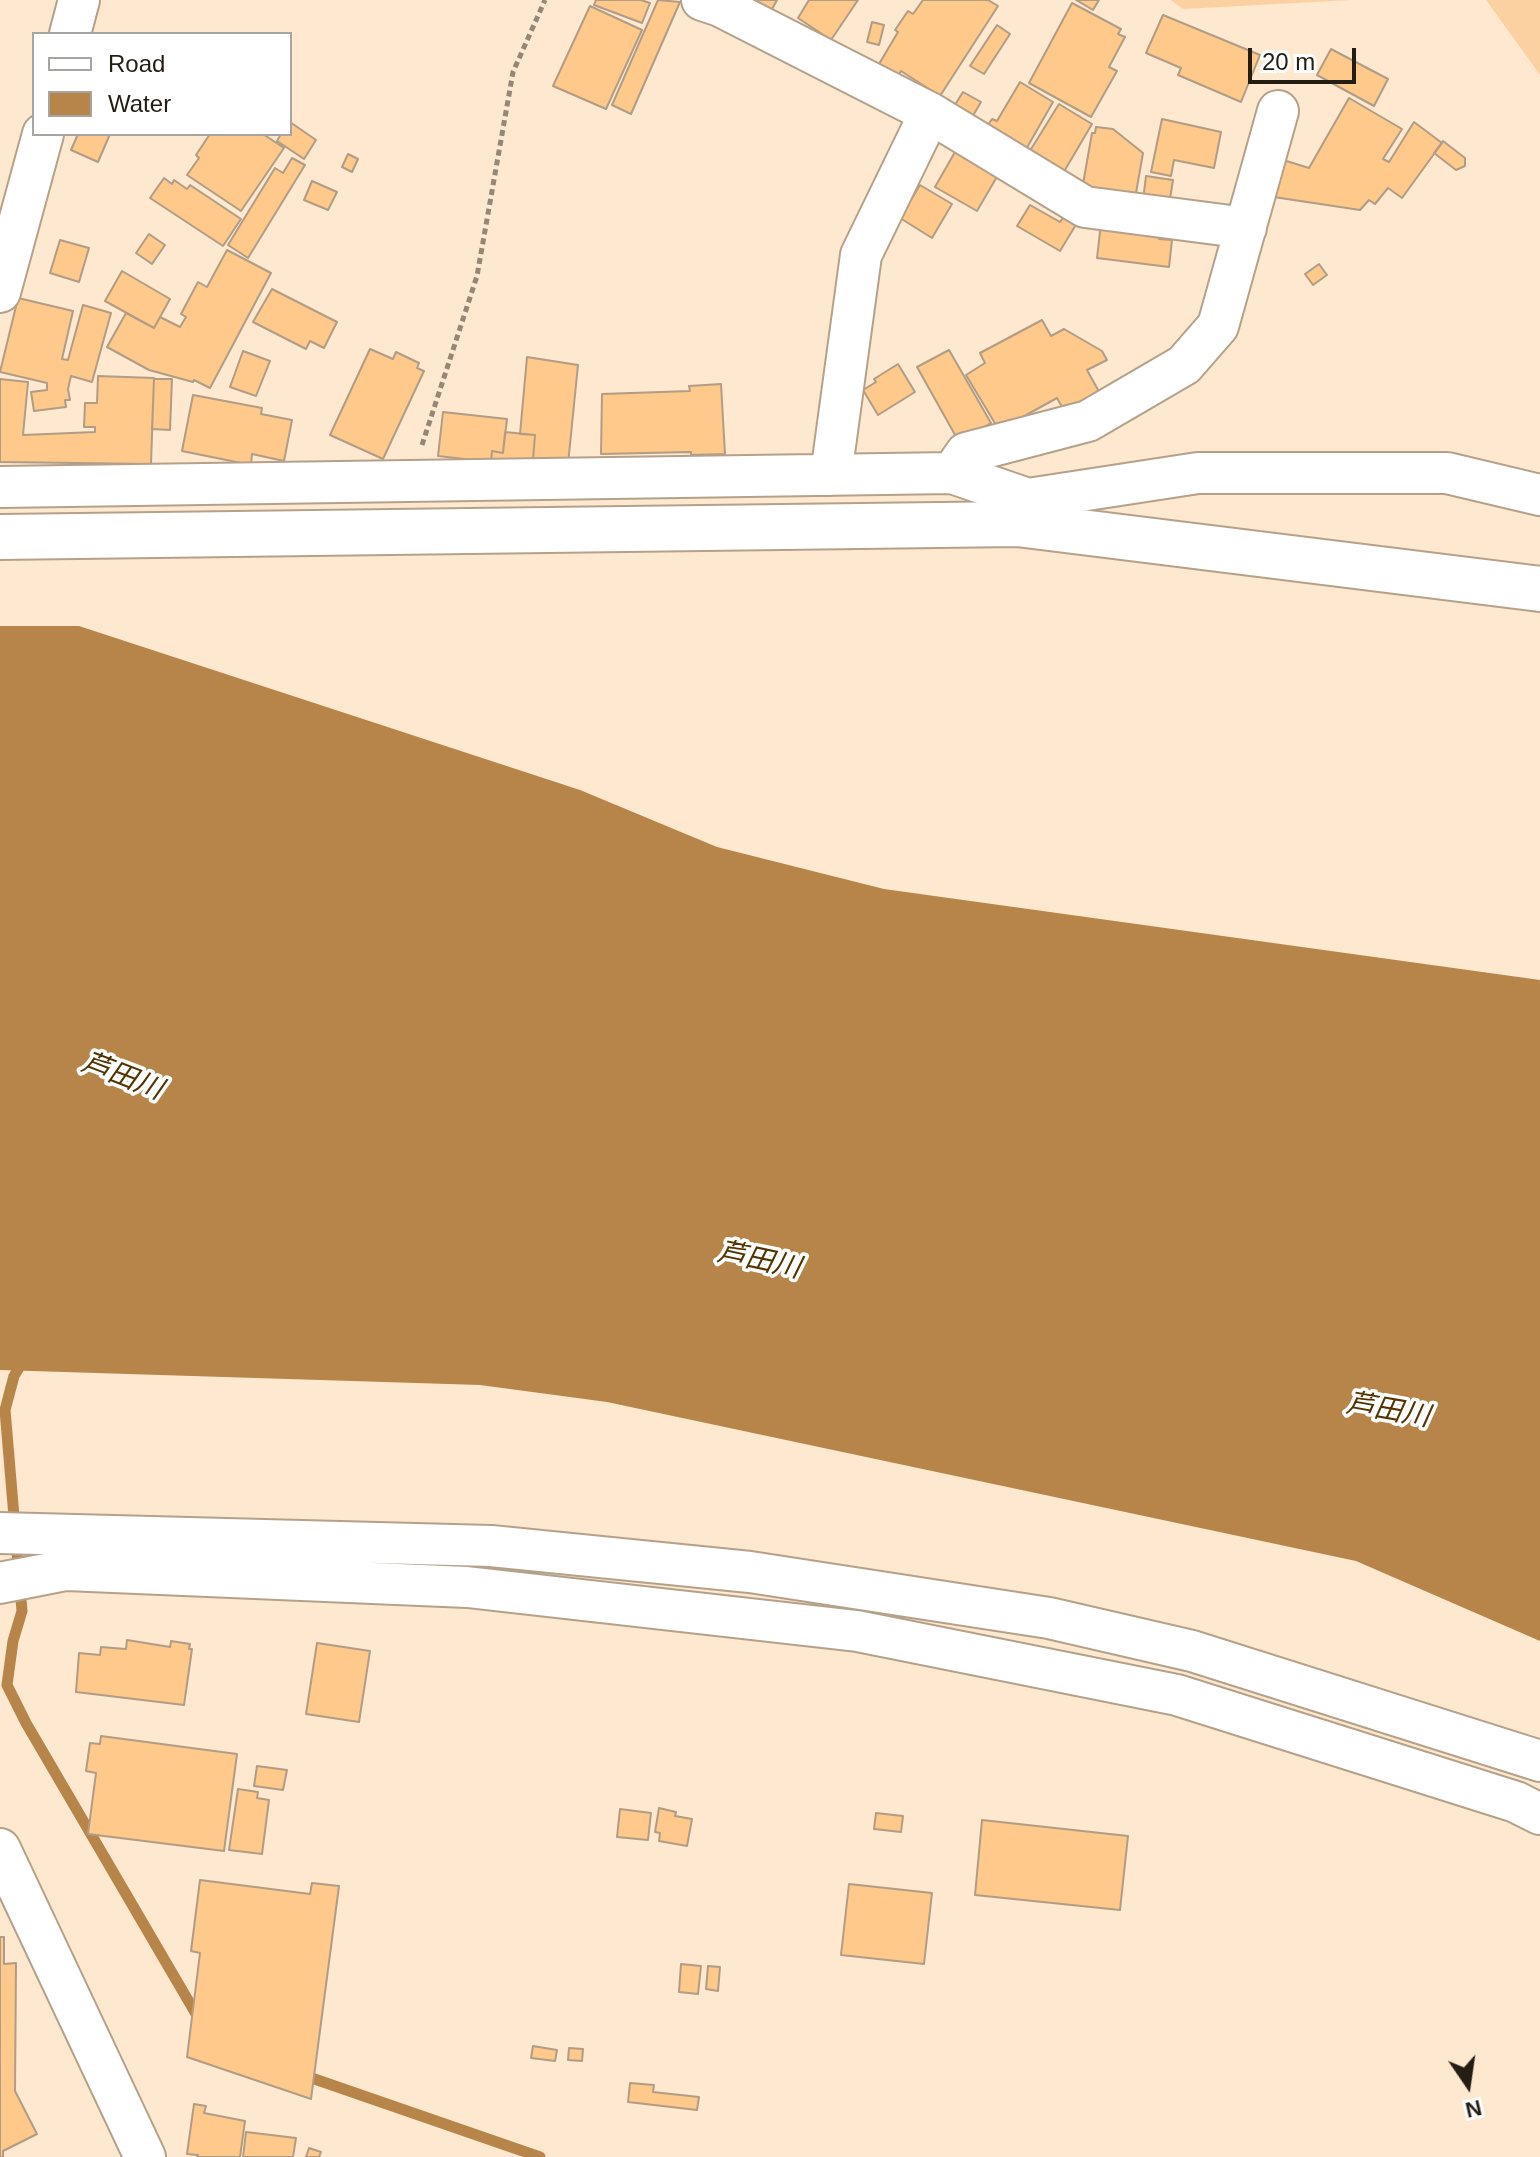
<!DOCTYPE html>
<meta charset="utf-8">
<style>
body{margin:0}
#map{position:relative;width:1540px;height:2157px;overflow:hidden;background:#fee8cf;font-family:Arial,sans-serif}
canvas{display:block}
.legend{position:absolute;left:32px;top:32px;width:260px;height:104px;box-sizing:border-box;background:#fff;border:2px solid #a7a5a1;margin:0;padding:10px 14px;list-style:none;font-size:24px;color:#241d14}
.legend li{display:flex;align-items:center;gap:16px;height:40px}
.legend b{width:40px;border:2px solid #a7a5a1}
.north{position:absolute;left:1428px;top:2045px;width:80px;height:80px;-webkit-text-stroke:6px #fff;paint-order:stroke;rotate:167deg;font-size:22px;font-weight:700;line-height:32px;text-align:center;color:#241d14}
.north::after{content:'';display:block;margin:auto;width:28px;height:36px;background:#241d14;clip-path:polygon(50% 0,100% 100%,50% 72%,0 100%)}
.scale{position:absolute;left:1248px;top:48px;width:108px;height:36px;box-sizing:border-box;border:4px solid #241d14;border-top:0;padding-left:10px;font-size:24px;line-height:28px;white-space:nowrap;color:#241d14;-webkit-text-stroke:6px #fff;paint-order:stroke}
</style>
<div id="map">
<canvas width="1540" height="2157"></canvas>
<ul class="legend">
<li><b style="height:10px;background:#fff"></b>Road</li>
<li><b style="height:22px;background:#b78549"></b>Water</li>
</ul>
<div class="north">N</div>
<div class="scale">20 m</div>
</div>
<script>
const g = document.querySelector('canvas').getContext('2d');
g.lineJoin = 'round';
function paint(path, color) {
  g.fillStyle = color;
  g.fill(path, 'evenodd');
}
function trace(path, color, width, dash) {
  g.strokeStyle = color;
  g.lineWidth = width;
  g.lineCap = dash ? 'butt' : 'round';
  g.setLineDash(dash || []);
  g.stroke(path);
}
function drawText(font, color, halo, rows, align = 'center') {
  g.font = font + ' Arial,"Noto Sans JP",sans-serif';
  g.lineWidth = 7;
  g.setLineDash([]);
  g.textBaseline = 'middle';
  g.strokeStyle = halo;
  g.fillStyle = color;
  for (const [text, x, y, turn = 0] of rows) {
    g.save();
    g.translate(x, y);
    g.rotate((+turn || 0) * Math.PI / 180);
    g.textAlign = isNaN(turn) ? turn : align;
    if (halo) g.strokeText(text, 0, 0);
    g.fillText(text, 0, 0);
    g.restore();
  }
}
paint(new Path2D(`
 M 1171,0 L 1351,0 L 1183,9 Z
 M 1486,0 L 1540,0 L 1540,75 Z`), '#fbd1a2');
paint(new Path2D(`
 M 0,626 L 79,626 L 580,790 L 717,847 L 884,889 L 1540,980 L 1540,1641 L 1356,1561 L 607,1402 L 480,1385 L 0,1370 Z`), '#b78549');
trace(new Path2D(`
 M 25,1358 L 14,1376 L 5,1410 L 22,1611 L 13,1641 L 7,1685 L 26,1723 L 199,2019
 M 303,2075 L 540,2157`), '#b78549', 11);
const building = new Path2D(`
 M 596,0 L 641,0 L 650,3 L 642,23 L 594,5 Z
 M 658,0 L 680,2 L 631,114 L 612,105 Z
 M 744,0 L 777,0 L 770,13 Z
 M 809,0 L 858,0 L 831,40 L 798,18 Z
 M 923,0 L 988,0 L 998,6 L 940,96 L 901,71 L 898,76 L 879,64 L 898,32 L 895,30 L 908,11 L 913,14 Z
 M 1076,0 L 1099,0 L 1093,10 Z
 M 1072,3 L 1121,29 L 1118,34 L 1125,37 L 1109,67 L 1117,71 L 1091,117 L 1029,83 Z
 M 590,6 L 642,30 L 606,109 L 553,86 Z
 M 1163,15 L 1260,55 L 1241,102 L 1178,75 L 1181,68 L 1146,53 Z
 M 872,22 L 884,25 L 879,45 L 867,42 Z
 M 997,25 L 1010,34 L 984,74 L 970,66 Z
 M 1331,49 L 1388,79 L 1374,106 L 1317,75 Z
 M 1020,82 L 1053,102 L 1025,151 L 986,128 L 992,119 L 997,121 Z
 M 963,92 L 981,102 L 971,119 L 953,108 Z
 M 1349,98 L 1402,129 L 1383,159 L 1389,162 L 1414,122 L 1442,143 L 1402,198 L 1388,188 L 1375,204 L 1369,200 L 1360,210 L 1267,196 L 1280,159 L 1309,168 Z
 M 1059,104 L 1092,124 L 1062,175 L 1028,154 Z
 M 1162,119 L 1221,132 L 1214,168 L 1174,160 L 1171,176 L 1151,172 Z
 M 290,122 L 316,140 L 304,159 L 277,141 L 281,134 L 290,134 Z
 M 1096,127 L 1113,129 L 1143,153 L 1133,210 L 1080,201 L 1092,133 L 1095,133 Z
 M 78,134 L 110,134 L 98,162 L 71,150 Z
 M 210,134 L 263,134 L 284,148 L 241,211 L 187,175 L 199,158 L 196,155 Z
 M 1443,141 L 1465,158 L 1465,166 L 1456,170 L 1434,153 Z
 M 955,152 L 998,175 L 977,211 L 935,187 Z
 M 348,154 L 358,159 L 352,172 L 342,167 Z
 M 292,158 L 305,165 L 248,258 L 228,245 L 275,168 L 283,173 Z
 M 1146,176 L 1173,180 L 1168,212 L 1142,208 Z
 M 164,178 L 172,184 L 174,180 L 187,189 L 190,185 L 241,219 L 223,246 L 150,198 Z
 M 312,181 L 337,192 L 328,210 L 304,200 Z
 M 920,185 L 952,204 L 932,238 L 900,218 Z
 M 1030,205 L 1060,222 L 1065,215 L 1077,223 L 1060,251 L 1017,226 Z
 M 1101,223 L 1161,231 L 1159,239 L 1172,240 L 1169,267 L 1097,258 Z
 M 149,234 L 165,245 L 152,264 L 136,253 Z
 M 60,240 L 89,248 L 79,282 L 50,273 Z
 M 227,250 L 271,273 L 210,388 L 194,380 L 193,382 L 149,370 L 107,347 L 126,313 L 154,328 L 160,317 L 180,327 L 186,317 L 181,314 L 198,282 L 207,287 Z
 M 1319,264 L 1327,275 L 1313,285 L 1305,274 Z
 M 122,271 L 170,299 L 154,328 L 105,301 Z
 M 272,289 L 337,322 L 324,348 L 310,341 L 306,349 L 253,322 Z
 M 18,298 L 73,311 L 62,359 L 68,360 L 83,305 L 111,313 L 92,382 L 71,376 L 68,389 L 70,400 L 65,400 L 66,407 L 34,411 L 31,392 L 47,390 L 47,383 L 0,372 Z
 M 1042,320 L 1051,336 L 1064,329 L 1102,351 L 1107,360 L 1087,370 L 1102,397 L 1067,416 L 1057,398 L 999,430 L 966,375 L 985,363 L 980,353 Z
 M 370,349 L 393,359 L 396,352 L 419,363 L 417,368 L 424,371 L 383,459 L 330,435 Z
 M 949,350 L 991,423 L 959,442 L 917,367 Z
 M 243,351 L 270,361 L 256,396 L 230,387 Z
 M 527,357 L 578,365 L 568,464 L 533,460 L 535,435 L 520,434 Z
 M 898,364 L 915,392 L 878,415 L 863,390 L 876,382 L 874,379 Z
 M 98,376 L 154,378 L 151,464 L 0,462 L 0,379 L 28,382 L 23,435 L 95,432 L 95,427 L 84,427 L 85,403 L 97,403 Z
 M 154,379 L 172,379 L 170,430 L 152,429 Z
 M 721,384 L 725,454 L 691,455 L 691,452 L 601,454 L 602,394 L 690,391 L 689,386 Z
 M 193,395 L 262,408 L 261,414 L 292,420 L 284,461 L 252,454 L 251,465 L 182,451 Z
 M 443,412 L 507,419 L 503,453 L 492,451 L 491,462 L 438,456 Z
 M 505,432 L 535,435 L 533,459 L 491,462 L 492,451 L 503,453 Z
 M 127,1640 L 170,1647 L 171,1641 L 190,1644 L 189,1649 L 192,1649 L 184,1705 L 76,1692 L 79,1653 L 100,1655 L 101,1647 L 126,1649 Z
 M 317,1643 L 370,1651 L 359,1722 L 306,1714 Z
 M 101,1736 L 237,1754 L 224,1851 L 88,1834 L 96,1773 L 86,1771 L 90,1743 L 100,1744 Z
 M 257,1766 L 287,1770 L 283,1790 L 254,1786 Z
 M 238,1789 L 258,1792 L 257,1798 L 269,1800 L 262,1854 L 229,1850 Z
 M 659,1808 L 676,1812 L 675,1816 L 692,1819 L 687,1846 L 659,1841 L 660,1833 L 655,1832 Z
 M 620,1809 L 651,1813 L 648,1840 L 617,1837 Z
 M 876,1813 L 903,1816 L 901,1832 L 874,1829 Z
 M 982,1820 L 1128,1836 L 1120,1910 L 975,1895 Z
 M 200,1880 L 310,1894 L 312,1883 L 339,1886 L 311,2099 L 187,2057 L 200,1953 L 191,1951 Z
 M 849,1884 L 932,1893 L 924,1964 L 841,1955 Z
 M 0,1937 L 4,1937 L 4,1964 L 16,1963 L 15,2091 L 37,2134 L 3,2151 L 3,2157 L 0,2157 Z
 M 681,1964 L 701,1966 L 698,1994 L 679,1992 Z
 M 708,1966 L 720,1967 L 718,1991 L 706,1989 Z
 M 533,2046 L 557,2050 L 555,2061 L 531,2058 Z
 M 569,2048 L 583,2049 L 582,2061 L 568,2060 Z
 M 630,2083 L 654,2085 L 653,2092 L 699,2097 L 697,2110 L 628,2102 Z
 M 194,2104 L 206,2106 L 204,2113 L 245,2121 L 240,2157 L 197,2157 L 198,2155 L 187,2154 Z
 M 246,2132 L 296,2138 L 293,2157 L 243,2157 Z
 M 309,2148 L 321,2152 L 319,2157 L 306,2157 Z`);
paint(building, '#fec98b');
trace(building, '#b19c85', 2);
const minor = new Path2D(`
 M 702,0 L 720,6 L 930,113 L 1085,207 L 1246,228
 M 70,34 L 79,0
 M 0,292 L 43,134
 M 952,473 L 966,453 L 1088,421 L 1184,365 L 1218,326 L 1278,111
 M 831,475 L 861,255 L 930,113
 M 0,487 L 952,473 L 1028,499
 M 1017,524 L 1028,499 L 1198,473 L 1447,473 L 1540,495
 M 0,1533 L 491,1546 L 750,1572 L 1049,1618 L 1192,1651 L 1540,1761
 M 0,1583 L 66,1570 L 467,1587 L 857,1631 L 1177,1695 L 1516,1802 L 1540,1814
 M 0,1849 L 145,2157`);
const tertiary = new Path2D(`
 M 0,537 L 1017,524 L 1540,589`);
trace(minor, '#b5a18a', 44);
trace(tertiary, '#b5a18a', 48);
trace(new Path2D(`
 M 422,445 L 477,276 L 513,72 L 545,0`), '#958775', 5, [6, 4]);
trace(minor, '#fff', 40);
trace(tertiary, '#fff', 44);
drawText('italic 28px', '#530', '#fff', [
 ["芦田川",122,1077,21],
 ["芦田川",759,1261,12],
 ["芦田川",1388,1411,10]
]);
</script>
